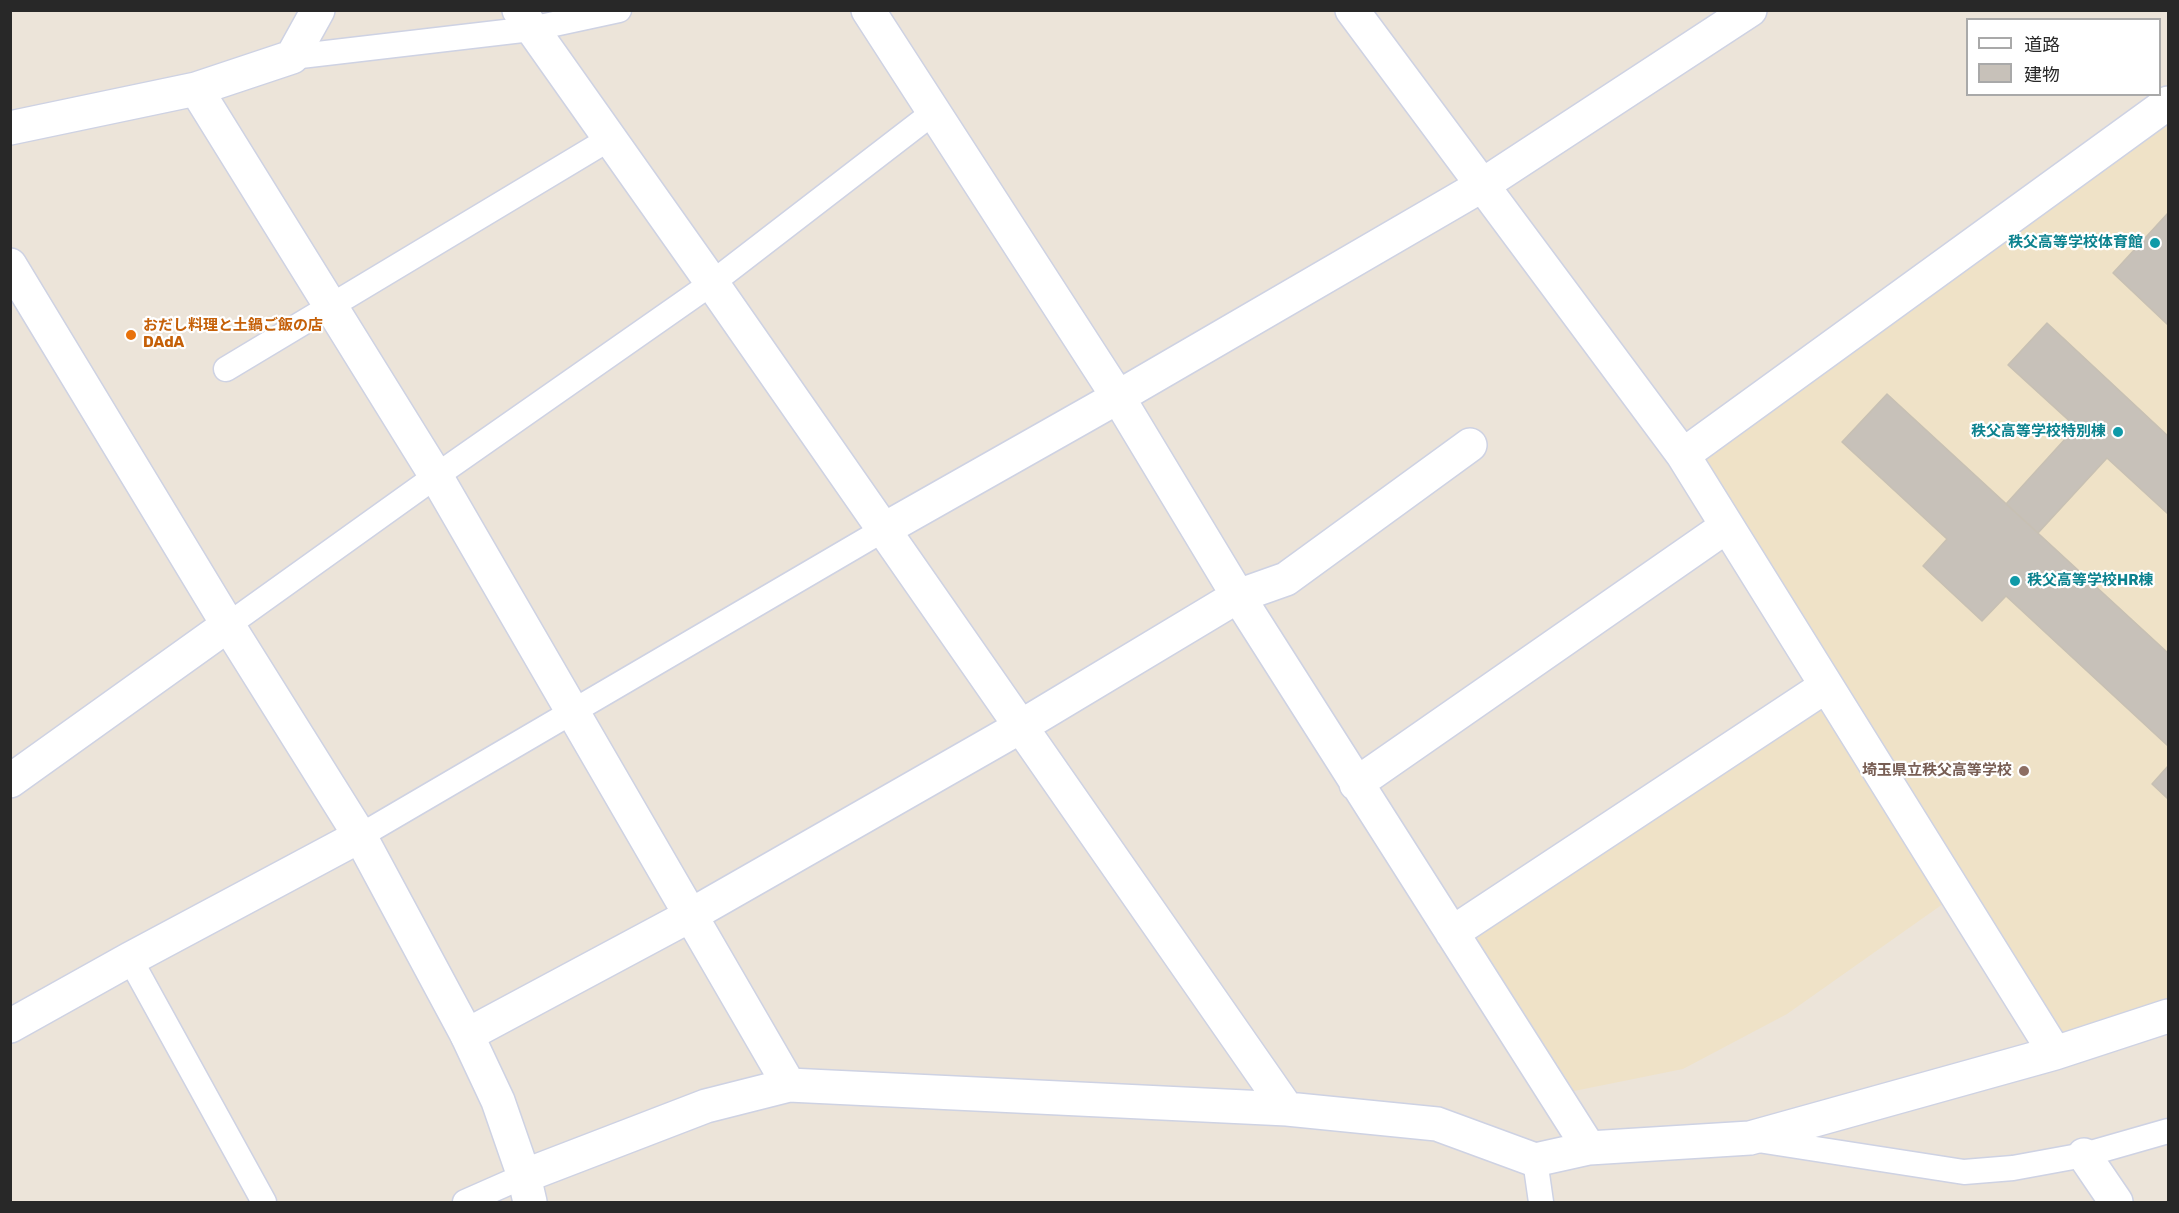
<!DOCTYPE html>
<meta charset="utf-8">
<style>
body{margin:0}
#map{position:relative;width:2179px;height:1213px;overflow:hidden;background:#ece4d9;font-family:Rubik,"Noto Sans JP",sans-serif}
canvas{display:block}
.frame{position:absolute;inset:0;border:12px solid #282828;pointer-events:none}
.legend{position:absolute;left:1966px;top:18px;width:195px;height:78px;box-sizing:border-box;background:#fff;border:2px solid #a9a9a9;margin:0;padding:8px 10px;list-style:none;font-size:18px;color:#282828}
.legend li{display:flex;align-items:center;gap:12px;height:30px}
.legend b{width:30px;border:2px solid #a9a9a9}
</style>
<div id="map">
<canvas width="2179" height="1213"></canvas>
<div class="frame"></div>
<ul class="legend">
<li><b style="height:8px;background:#fff"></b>道路</li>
<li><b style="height:16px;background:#c7c1b9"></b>建物</li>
</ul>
</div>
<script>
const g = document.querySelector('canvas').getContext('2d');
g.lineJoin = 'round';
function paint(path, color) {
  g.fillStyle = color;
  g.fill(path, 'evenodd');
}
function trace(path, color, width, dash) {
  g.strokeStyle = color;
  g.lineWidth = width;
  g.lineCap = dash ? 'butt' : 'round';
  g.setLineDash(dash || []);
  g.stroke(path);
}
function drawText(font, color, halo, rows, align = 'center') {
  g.font = font + ' Rubik,"Noto Sans JP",sans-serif';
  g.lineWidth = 4.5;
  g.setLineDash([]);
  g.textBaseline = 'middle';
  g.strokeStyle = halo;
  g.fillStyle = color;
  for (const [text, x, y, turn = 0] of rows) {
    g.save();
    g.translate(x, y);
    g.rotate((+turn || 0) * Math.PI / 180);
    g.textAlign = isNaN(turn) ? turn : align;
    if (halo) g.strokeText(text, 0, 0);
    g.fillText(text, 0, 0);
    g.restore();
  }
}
paint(new Path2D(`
 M 2168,103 L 2168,1016 L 2055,1053 L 1683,455 Z
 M 1813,678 L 1950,899 L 1787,1014 L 1683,1069 L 1574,1091 L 1466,922 Z`), '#efe2c7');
const building = new Path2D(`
 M 2168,213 L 2168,325 L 2113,273 Z
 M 2047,323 L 2168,436 L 2168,514 L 2107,458 L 2038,533 L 2006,504 L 2076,427 L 2008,365 Z
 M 1887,394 L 2168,653 L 2168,746 L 2006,596 L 1982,621 L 1923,566 L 1947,539 L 1842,442 Z
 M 2168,766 L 2168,799 L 2152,784 Z`);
paint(building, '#c7c1b9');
trace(building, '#c7c0b3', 1.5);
const lane = new Path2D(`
 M 292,57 L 531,29 L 619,10
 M 226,369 L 609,139
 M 228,625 L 436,476 L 712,283 L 934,112
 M 360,836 L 883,530
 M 130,959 L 264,1202
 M 1758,1140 L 1964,1172 L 2013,1168 L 2084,1155 L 2168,1131
 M 1535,1160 L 1541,1202
 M 465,1202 L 524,1176`);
const street = new Path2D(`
 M 519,10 L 712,283 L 1287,1109
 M 868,10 L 1118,397 L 1238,596 L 1589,1148
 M 1352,10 L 1683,455 L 2055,1053
 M 196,89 L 436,476 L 789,1085
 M 10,128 L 196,89 L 292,57 L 318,10
 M 1683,455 L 2168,103
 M 883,530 L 1118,397 L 1481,186 L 1750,10
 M 10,781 L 228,625
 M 1356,784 L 1727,526
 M 1452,933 L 1826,686
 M 10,1026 L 130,959 L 360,836
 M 467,1035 L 691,915 L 1020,727 L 1238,596 L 1286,579 L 1470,445
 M 2084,1155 L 2116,1202
 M 524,1176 L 706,1106 L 789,1085 L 1287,1109 L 1437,1124 L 1535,1160 L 1589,1148 L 1750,1138 L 2055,1053 L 2168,1016`);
const secondary = new Path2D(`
 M 10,265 L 228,625 L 360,836 L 467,1035 L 498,1101 L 524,1176 L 530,1202`);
trace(lane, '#ced2e3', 27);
trace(street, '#ced2e3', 36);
trace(secondary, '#ced2e3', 36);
trace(lane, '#fff', 24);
trace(street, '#fff', 33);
trace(secondary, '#fff', 33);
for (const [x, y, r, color] of [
 [2155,243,6,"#0f9aa8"],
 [131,335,6,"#e8710a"],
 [2118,432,6,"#0f9aa8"],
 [2015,581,6,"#0f9aa8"],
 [2024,771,6,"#8d6e63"]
]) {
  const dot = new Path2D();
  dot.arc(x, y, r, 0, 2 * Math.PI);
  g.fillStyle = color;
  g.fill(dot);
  trace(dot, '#fff', 2);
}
drawText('bold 15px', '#0d838f', '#fff', [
 ["秩父高等学校体育館",2143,243],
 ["秩父高等学校特別棟",2106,432],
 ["秩父高等学校HR棟",2027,581,"left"]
], 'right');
drawText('bold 15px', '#c56008', '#fff', [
 ["おだし料理と土鍋ご飯の店",143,326],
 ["DAdA",143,343]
], 'left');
drawText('bold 15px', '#785e54', '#fff', [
 ["埼玉県立秩父高等学校",2012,771]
], 'right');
</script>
